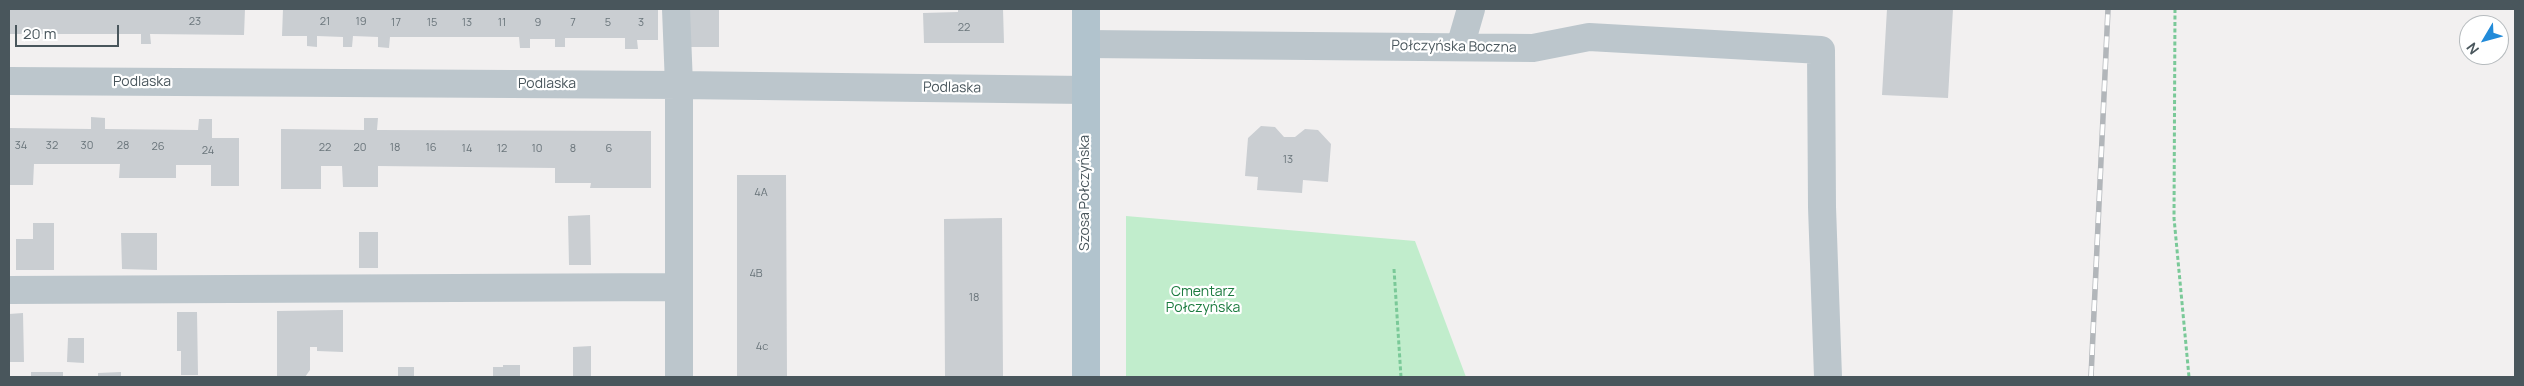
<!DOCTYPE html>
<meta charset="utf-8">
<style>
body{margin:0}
#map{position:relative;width:2524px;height:386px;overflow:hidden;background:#f2f0f0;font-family:Manrope,sans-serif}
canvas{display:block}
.frame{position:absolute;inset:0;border:10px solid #49565c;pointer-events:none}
.north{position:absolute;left:2459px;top:15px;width:50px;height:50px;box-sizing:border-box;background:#fff;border:1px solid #b6bbbe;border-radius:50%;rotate:233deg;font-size:14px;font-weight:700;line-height:20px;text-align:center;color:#49565c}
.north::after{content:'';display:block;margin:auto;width:18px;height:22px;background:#228bd9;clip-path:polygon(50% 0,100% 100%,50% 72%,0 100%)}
.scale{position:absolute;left:15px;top:25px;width:104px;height:22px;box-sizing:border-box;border:2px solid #49565c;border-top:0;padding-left:6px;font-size:15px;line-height:18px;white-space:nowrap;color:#49565c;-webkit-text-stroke:4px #fff;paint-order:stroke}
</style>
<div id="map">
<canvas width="2524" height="386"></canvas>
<div class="frame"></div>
<div class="north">N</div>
<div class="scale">20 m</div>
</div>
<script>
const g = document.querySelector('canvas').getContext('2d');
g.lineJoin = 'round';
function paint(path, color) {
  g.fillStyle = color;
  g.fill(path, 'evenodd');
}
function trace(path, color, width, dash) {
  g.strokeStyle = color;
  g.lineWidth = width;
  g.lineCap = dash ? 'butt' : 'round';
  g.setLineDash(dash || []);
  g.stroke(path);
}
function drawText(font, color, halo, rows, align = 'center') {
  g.font = font + ' Manrope,sans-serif';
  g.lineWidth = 4.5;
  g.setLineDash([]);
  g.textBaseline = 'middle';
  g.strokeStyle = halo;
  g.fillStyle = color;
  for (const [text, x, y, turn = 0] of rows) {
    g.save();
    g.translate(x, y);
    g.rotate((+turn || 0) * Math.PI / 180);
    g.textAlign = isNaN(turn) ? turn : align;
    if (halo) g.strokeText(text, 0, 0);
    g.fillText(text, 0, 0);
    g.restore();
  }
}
paint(new Path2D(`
 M 1126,216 L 1415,241 L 1466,377 L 1126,377 Z`), '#c1edcc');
paint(new Path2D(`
 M 9,9 L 245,9 L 244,35 L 150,34 L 151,44 L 141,44 L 141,34 L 9,34 Z
 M 283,9 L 658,9 L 658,40 L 637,40 L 638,49 L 625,49 L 625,38 L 565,38 L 565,47 L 555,47 L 555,39 L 530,39 L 530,48 L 520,48 L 519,37 L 390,37 L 389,48 L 378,47 L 378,37 L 353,36 L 352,47 L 343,47 L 343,37 L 317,36 L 317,47 L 307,46 L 307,36 L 282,36 Z
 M 686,9 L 719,9 L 719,47 L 686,47 Z
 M 958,9 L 1003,9 L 1004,43 L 924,43 L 923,13 L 958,12 Z
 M 1887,9 L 1953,9 L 1948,98 L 1882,95 Z
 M 91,117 L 105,118 L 105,129 L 198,130 L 199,119 L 212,119 L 212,138 L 239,138 L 239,186 L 211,186 L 211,165 L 176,165 L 176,178 L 119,178 L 120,164 L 34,164 L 33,185 L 9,185 L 9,128 L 91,129 Z
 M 364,118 L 378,118 L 377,130 L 651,131 L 651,188 L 590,188 L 591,183 L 555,183 L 555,168 L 378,166 L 378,187 L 343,187 L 342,166 L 321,166 L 321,189 L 281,189 L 281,129 L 364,130 Z
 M 1261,126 L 1275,127 L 1284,137 L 1295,137 L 1305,129 L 1318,130 L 1331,144 L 1328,182 L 1303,180 L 1302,193 L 1257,190 L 1258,177 L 1245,176 L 1248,138 Z
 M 737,175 L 786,175 L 787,377 L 737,377 Z
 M 590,215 L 591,265 L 569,265 L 568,216 Z
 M 1002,218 L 1003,377 L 945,377 L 944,219 Z
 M 33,223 L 54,223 L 54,270 L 16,270 L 16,239 L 33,239 Z
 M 359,232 L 378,232 L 378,268 L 359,268 Z
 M 121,233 L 157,233 L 157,270 L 122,269 Z
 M 343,310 L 343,352 L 317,351 L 317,347 L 310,347 L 310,370 L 305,377 L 277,377 L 277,311 Z
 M 177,312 L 197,312 L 198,375 L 181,375 L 181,351 L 177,351 Z
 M 23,313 L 24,362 L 9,362 L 9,314 Z
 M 68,338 L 84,338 L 84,363 L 67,362 Z
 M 591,346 L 591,377 L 573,377 L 573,347 Z
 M 503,365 L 520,365 L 520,377 L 493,377 L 493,367 L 503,367 Z
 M 398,367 L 414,367 L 414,377 L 398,377 Z
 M 31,372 L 63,372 L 63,377 L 31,377 Z
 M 121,372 L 121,377 L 98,377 L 98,373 Z`), '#caced2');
trace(new Path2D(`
 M 2175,9 L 2174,218 L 2189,377
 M 1394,269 L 1401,377`), '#7ac998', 3, [4, 2.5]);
trace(new Path2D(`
 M 676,9 L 679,85 L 679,377
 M 1086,44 L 1533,48 L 1589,37 L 1821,50 L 1822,207 L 1828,377
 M 1460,47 L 1471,9
 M 9,81 L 679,85 L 1085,90
 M 9,290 L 678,287`), '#bcc6cc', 28);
trace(new Path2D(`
 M 1086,9 L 1086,377`), '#b1c3cd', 28);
const rail = new Path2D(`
 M 2091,377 L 2108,9`);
trace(rail, '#b2b6ba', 5.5);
trace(rail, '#fff', 4, [11]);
drawText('11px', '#69747a', null, [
 ["23",195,22],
 ["21",325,22],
 ["19",361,22],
 ["17",396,23],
 ["15",432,23],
 ["13",467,23],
 ["11",502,23],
 ["9",538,23],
 ["7",573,23],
 ["5",608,23],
 ["3",641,23],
 ["22",964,28],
 ["34",21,146],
 ["32",52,146],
 ["30",87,146],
 ["28",123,146],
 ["26",158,147],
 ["22",325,148],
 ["20",360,148],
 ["18",395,148],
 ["16",431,148],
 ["14",467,149],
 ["12",502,149],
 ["10",537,149],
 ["8",573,149],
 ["6",609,149],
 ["24",208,151],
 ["13",1288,160],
 ["4A",761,193],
 ["4B",756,274],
 ["18",974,298],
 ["4c",762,347]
]);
drawText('14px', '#49565c', '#fff', [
 ["Połczyńska Boczna",1454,47,1],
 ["Podlaska",142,82],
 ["Podlaska",547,84],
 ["Podlaska",952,88,1],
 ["Szosa Połczyńska",1085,193,-90]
]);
drawText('14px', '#1c7b3f', '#fff', [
 ["Cmentarz",1203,292],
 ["Połczyńska",1203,308]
]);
</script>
